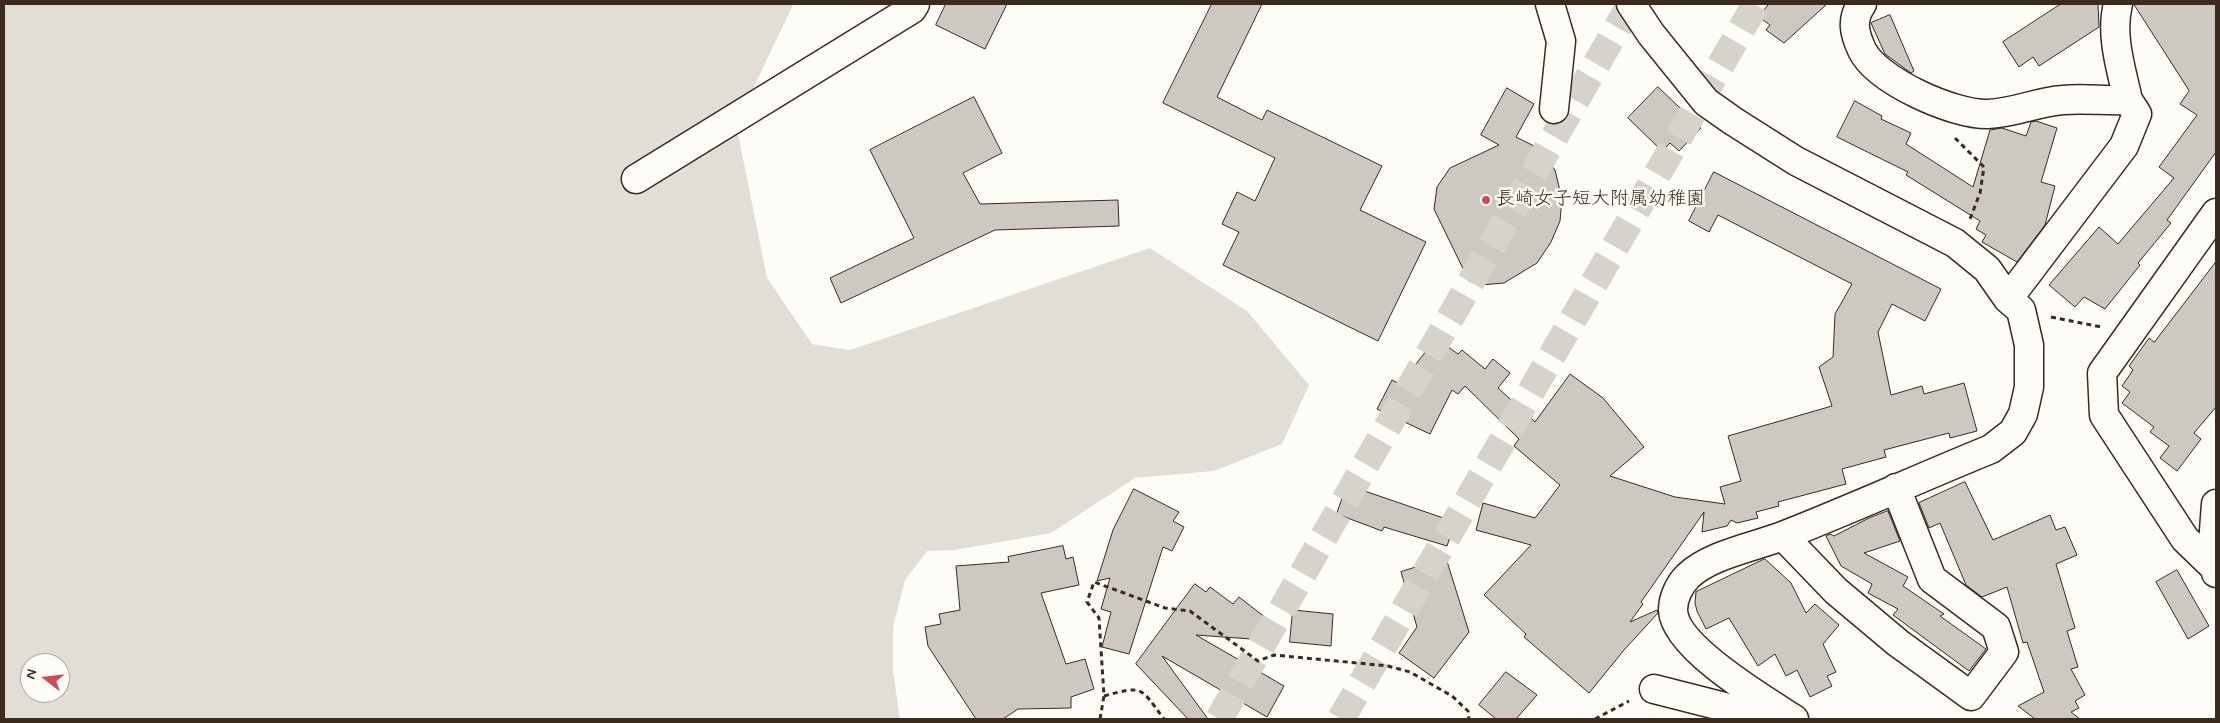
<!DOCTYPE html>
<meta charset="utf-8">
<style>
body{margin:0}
#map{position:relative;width:2220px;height:723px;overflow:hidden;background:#fdfcf7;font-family:Mynerve,sans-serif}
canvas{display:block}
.frame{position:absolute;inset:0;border:5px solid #3b2a1e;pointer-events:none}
.north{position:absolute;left:20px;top:653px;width:50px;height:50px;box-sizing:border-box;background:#fdfcf7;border:1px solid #afa8a0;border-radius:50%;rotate:286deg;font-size:14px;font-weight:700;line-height:20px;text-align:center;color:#3b2a1e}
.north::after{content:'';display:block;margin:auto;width:18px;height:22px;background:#d1495b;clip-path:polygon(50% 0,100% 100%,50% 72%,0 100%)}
</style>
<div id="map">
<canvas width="2220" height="723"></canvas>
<div class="frame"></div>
<div class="north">N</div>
</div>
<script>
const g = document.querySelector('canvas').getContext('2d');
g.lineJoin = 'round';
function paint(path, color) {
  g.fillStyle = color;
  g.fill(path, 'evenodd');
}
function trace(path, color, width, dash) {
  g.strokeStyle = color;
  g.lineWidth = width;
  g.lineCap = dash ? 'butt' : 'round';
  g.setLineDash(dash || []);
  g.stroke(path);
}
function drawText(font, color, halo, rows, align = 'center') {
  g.font = font + ' Mynerve,"Klee One",sans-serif';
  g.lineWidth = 5;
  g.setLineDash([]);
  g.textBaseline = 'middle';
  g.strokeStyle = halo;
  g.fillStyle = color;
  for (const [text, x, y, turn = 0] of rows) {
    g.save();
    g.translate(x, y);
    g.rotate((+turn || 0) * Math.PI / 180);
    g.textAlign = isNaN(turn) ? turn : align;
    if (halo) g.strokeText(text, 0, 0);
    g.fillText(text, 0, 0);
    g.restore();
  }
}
paint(new Path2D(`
 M 4,4 L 793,5 L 736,124 L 767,278 L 812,344 L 850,350 L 1150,248 L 1247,311 L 1309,385 L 1282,444 L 1214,471 L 1135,478 L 1051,533 L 955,550 L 927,551 L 905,580 L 893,627 L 893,671 L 900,719 L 4,719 ZM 30,663 L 60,663 L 60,693 L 30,693 Z`), '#e1ded7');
const building = new Path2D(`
 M 946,4 L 1007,4 L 985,49 L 936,25 Z
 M 1212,4 L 1262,4 L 1217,97 L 1262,120 L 1267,110 L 1382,166 L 1360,210 L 1426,242 L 1378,341 L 1223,265 L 1239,232 L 1222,224 L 1237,192 L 1255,201 L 1275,158 L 1163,103 Z
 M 1769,4 L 1827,4 L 1784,43 L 1766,30 L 1770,25 L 1759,17 Z
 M 2061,4 L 2098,4 L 2099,27 L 2039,66 L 2033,57 L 2019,67 L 2003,42 Z
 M 2134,4 L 2216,4 L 2216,152 L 2167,220 L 2171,223 L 2138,263 L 2140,265 L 2105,309 L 2084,297 L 2075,307 L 2049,285 L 2099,227 L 2118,244 L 2174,178 L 2159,167 L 2197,115 L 2180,104 L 2189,91 Z
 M 1890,15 L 1914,71 L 1911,73 L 1885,54 L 1871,23 Z
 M 1658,87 L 1701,128 L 1679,151 L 1670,143 L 1662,151 L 1628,118 Z
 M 1507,88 L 1534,104 L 1516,137 L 1536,147 L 1555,170 L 1562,199 L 1560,221 L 1551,242 L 1537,263 L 1504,283 L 1481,285 L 1469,281 L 1434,209 L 1437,187 L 1450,168 L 1499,145 L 1481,135 Z
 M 974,97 L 1002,153 L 963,173 L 980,204 L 1118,200 L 1119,226 L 995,230 L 841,303 L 830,278 L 914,238 L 870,150 Z
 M 1855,101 L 1882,116 L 1881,119 L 1911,133 L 1906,144 L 1973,187 L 1990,130 L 2002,128 L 2026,136 L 2031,122 L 2036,121 L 2057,128 L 2041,182 L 2055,186 L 2045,225 L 2017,262 L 1982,242 L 1986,235 L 1976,229 L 1980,221 L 1906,175 L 1908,172 L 1837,137 Z
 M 1714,172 L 1941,289 L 1925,321 L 1892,304 L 1878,332 L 1891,395 L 1922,386 L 1924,394 L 1964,383 L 1977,431 L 1950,438 L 1949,433 L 1884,450 L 1886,457 L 1842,469 L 1846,484 L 1778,502 L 1779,506 L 1756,512 L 1758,518 L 1737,523 L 1731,520 L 1727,526 L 1702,532 L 1704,512 L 1641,602 L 1643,604 L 1630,622 L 1657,610 L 1658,613 L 1624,650 L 1589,693 L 1524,637 L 1526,634 L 1484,595 L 1531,545 L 1476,530 L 1483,503 L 1535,518 L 1560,485 L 1514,446 L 1519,439 L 1465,386 L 1458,394 L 1452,390 L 1430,434 L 1377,409 L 1392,380 L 1400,384 L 1427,350 L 1432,354 L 1441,342 L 1458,354 L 1462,350 L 1485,369 L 1493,359 L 1510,373 L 1498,388 L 1535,422 L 1570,374 L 1603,398 L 1644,447 L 1610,476 L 1675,497 L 1725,504 L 1720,487 L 1741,481 L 1728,436 L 1832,406 L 1819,367 L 1833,357 L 1835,314 L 1852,284 L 1718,215 L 1709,232 L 1689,221 Z
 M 2216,262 L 2216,407 L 2194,433 L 2201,439 L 2177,471 L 2160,458 L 2169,446 L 2150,432 L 2154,427 L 2122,403 L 2130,392 L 2122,386 L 2133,370 L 2129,366 L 2149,338 L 2154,342 Z
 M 1965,482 L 1993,540 L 2050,515 L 2056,530 L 2065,527 L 2077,555 L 2056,564 L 2075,628 L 2067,631 L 2078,667 L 2071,669 L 2085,695 L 2075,701 L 2079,708 L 2071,712 L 2080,719 L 2035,719 L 2018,706 L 2044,692 L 2027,642 L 2023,643 L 2007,587 L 1982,597 L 1966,585 L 1940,523 L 1929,528 L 1919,503 Z
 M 1347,485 L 1455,522 L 1447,546 L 1384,527 L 1382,531 L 1337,514 Z
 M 1134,489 L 1179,512 L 1173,521 L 1184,527 L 1172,551 L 1163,547 L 1129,654 L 1102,647 L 1111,612 L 1101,609 L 1110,578 L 1097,581 L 1113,530 Z
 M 1888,511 L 1900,541 L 1864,553 L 1908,577 L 1903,586 L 1944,614 L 1940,616 L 1986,649 L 1969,671 L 1893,615 L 1898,609 L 1868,593 L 1872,584 L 1841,566 L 1826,536 L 1830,534 L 1834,536 L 1869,518 Z
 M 1063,546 L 1066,559 L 1073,557 L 1079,585 L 1041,593 L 1066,664 L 1085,659 L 1094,689 L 1071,697 L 1071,708 L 1018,709 L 1003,719 L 976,719 L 928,646 L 925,627 L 941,624 L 939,614 L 960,610 L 956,566 L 1009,562 L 1008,557 Z
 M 1446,558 L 1469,632 L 1434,678 L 1399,653 L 1417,627 L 1401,572 Z
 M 1765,559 L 1791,583 L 1806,613 L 1815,604 L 1839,625 L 1823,644 L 1836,672 L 1827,676 L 1832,686 L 1810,697 L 1797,670 L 1786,676 L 1775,654 L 1758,666 L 1729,618 L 1706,629 L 1697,611 L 1695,603 L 1696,592 Z
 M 2177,570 L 2209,626 L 2188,639 L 2156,582 Z
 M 1195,584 L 1206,592 L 1210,587 L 1233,604 L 1239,597 L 1266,618 L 1251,639 L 1196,635 L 1284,686 L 1267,717 L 1162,656 L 1208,719 L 1188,719 L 1136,664 Z
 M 1293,610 L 1333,614 L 1331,646 L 1290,642 Z
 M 1506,672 L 1537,695 L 1516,719 L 1496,719 L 1479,705 Z`);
paint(building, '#cdc8c2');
trace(building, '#3b2a1e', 1);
trace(new Path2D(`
 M 1219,719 L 1631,4
 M 1341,719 L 1756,4`), '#d6d2cc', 28, [28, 14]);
const minor = new Path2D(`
 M 1550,4 L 1561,41 L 1554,109
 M 1631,4 L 1651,34 L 1706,102 L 1733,121 L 1796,161 L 1955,243 L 1987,269 L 2008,299 L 2021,310 L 2029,345 L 2029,387 L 2023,414 L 2013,432 L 1991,449 C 1922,477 1854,508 1785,535 C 1755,547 1711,554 1688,576 C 1679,585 1673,598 1673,610 C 1674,647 1764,700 1794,719
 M 1862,4 C 1851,19 1854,33 1862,50 C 1877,81 1954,115 1988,114 C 2014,113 2037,102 2063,100 C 2084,98 2106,101 2128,100 L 2137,114 L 2124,146 L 2008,299
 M 2118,4 C 2110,35 2121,68 2128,100
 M 636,179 L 912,9 L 915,4
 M 2216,504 L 2213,544 L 2216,573
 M 1783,536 L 1836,591 L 1898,643 L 1971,696 L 2004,652 L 1996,627 L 1932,579 L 1896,488
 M 2215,568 L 2185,539 L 2104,415 L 2102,373 L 2216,213
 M 1654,689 L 1772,719`);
trace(minor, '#3b2a1e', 31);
trace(new Path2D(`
 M 1955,138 L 1984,167 L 1980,193 L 1970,219
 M 2051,317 L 2101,327
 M 1104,696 C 1144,685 1140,687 1164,719
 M 1100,719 L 1104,696 L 1099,618 L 1087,602 L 1094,582 L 1165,608 L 1190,611 L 1258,661 L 1274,655 L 1388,666 L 1410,672 L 1452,696 L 1468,711 L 1469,719
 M 1595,719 L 1629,701`), '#3b2a1e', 3, [5, 4]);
trace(minor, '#fdfcf7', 28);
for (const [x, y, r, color] of [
 [1486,200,5,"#d1495b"]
]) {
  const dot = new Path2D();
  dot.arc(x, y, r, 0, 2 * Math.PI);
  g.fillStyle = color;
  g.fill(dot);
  trace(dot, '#fdfcf7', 2);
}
drawText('19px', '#3b2a1e', '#fdfcf7', [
 ["長崎女子短大附属幼稚園",1496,200]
], 'left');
</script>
